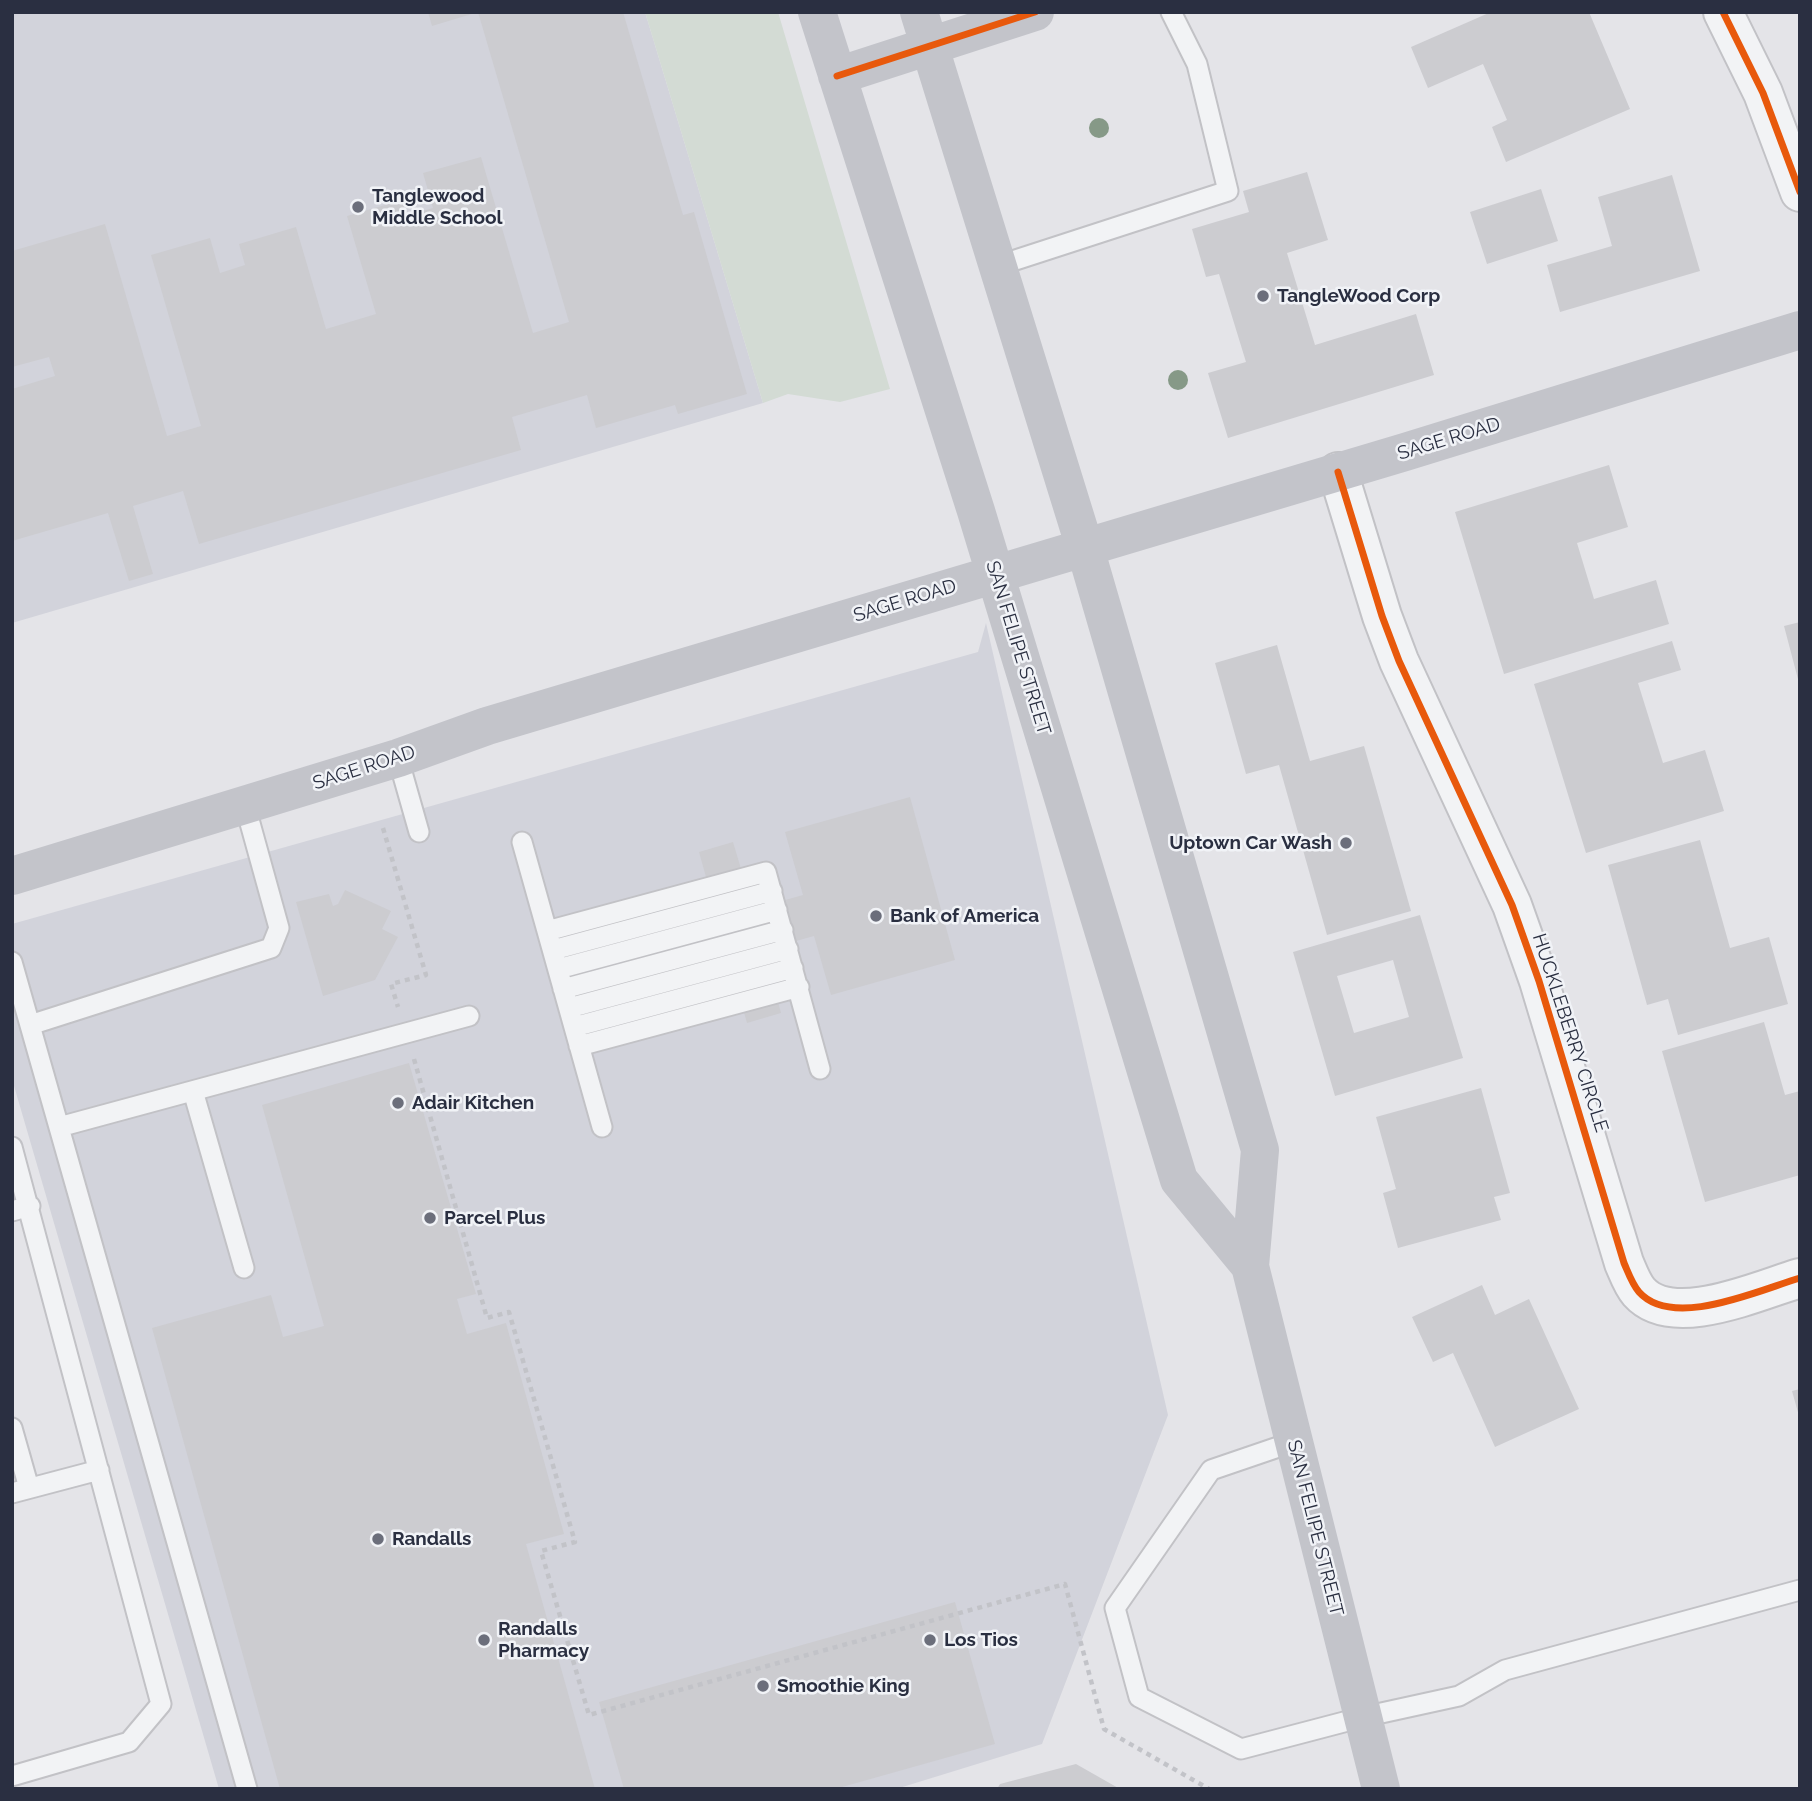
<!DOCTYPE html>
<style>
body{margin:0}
#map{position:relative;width:1812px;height:1801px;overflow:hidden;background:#e4e4e8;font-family:Raleway,sans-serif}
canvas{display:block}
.frame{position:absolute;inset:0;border:14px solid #2a2f41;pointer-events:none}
</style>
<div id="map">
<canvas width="1812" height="1801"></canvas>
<div class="frame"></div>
</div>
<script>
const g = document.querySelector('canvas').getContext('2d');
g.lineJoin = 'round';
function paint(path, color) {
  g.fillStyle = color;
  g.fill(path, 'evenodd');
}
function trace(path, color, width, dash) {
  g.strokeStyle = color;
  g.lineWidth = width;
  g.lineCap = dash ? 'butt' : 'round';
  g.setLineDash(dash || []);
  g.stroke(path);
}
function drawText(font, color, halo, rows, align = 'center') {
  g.font = font + ' Raleway,sans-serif';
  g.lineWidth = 5;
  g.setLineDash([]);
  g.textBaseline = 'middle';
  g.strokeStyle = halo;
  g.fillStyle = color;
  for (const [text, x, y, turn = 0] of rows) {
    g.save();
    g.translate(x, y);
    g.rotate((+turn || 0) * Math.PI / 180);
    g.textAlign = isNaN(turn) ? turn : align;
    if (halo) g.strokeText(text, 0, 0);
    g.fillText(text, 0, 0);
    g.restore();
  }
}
paint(new Path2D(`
 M 12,12 L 645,12 L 763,403 L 12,623 Z
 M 986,623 L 1168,1415 L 1042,1744 L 896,1789 L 219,1789 L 12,1079 L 12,924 L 978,652 Z`), '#d2d3db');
paint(new Path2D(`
 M 645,12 L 778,12 L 890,389 L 840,402 L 788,394 L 763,403 Z`), '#d3dbd4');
paint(new Path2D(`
 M 428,12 L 475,12 L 475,13 L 432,26 Z
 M 478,12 L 623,12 L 683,215 L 694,212 L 747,394 L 678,414 L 675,405 L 596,428 L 587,395 L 512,417 L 521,450 L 199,544 L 183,491 L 133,506 L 153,574 L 129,581 L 108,513 L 12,541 L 12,389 L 55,376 L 49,357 L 12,367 L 12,251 L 105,224 L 167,436 L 201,426 L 151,255 L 210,238 L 220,273 L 245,265 L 239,244 L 296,227 L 326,329 L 376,314 L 347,216 L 402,200 L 406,216 L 433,208 L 423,173 L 481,157 L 533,333 L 569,322 Z
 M 1491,12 L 1589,12 L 1630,109 L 1506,162 L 1492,127 L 1507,120 L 1483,64 L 1428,88 L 1411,47 Z
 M 1307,172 L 1328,240 L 1287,253 L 1315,345 L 1416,314 L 1434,375 L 1228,438 L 1208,373 L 1246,362 L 1219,274 L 1206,277 L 1192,229 L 1249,212 L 1243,191 Z
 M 1672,175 L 1700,271 L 1560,312 L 1547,265 L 1612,246 L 1598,197 Z
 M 1541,189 L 1558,241 L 1487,264 L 1470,212 Z
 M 1609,465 L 1628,527 L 1577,543 L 1594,599 L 1656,580 L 1669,624 L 1504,674 L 1455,512 Z
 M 1800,622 L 1800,683 L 1799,683 L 1784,626 Z
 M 1672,641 L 1681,670 L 1638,683 L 1663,763 L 1705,750 L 1724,811 L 1586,853 L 1534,684 Z
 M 1277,645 L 1310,761 L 1364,746 L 1411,911 L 1327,935 L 1279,765 L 1246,774 L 1215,663 Z
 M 910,797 L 955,960 L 831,995 L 814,936 L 764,950 L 781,1013 L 747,1023 L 699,852 L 733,842 L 753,909 L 803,895 L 785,832 Z
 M 1700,840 L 1730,948 L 1769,937 L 1788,1004 L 1678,1035 L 1668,999 L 1647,1005 L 1608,865 Z
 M 345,890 L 391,911 L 382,929 L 398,937 L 375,980 L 323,996 L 296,902 L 329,894 L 333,906 L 338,904 Z
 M 1420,915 L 1463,1058 L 1335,1096 L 1293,952 ZM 1393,960 L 1409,1017 L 1354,1033 L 1337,976 Z
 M 1764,1022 L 1785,1095 L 1800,1091 L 1800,1175 L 1705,1202 L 1662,1051 Z
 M 409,1063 L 476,1294 L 457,1299 L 467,1334 L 506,1323 L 564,1534 L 526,1544 L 595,1789 L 280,1789 L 152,1328 L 271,1295 L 283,1337 L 324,1326 L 262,1105 Z
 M 1481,1088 L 1510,1193 L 1494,1197 L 1501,1220 L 1398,1248 L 1383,1193 L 1396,1189 L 1376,1117 Z
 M 1482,1285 L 1495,1315 L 1529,1299 L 1579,1409 L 1495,1447 L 1453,1353 L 1433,1362 L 1412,1317 Z
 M 1800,1389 L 1800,1416 L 1799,1416 L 1792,1391 Z
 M 955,1602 L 995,1744 L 835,1789 L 624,1789 L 599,1702 Z
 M 1076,1764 L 1120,1789 L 997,1789 L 1000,1784 Z`), '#ccccd0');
const lane = new Path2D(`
 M 997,266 L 1228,191 L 1197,64 L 1171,12
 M 398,758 L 419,832
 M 522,842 L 602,1127
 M 547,931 L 766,872 L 820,1069
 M 553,950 L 772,891
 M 12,962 L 247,1789
 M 558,969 L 777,910
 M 563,989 L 783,930
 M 569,1008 L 788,949
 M 30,1025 L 271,948 L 279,928 L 245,805
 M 574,1027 L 793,968
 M 579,1046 L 799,987
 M 193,1091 L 244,1268
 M 59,1127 L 469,1016
 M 12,1147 L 161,1704 L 129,1742 L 12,1776
 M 12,1211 L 30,1206
 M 12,1428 L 29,1488
 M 1293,1442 L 1211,1470 L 1115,1608 L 1139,1697 L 1241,1749 L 1363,1717 L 1459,1696 L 1505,1670 L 1800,1590
 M 12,1493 L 99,1470`);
const street = new Path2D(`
 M 1723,12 L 1763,93 L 1800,192
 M 1338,472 L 1382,616 L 1399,661 L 1512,905 L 1539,981 L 1624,1263 C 1628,1272 1632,1284 1639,1292 C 1673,1330 1759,1290 1800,1278`);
trace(lane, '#c2c2c6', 23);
trace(street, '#c2c2c6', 42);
trace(new Path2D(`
 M 383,828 L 426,975 L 391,984 L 398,1007
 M 414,1059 L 487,1318 L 509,1312 L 575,1542 L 541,1551 L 589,1715 L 1065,1584 L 1104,1729 L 1209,1789`), '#c2c3c8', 4.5, [5, 5]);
trace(lane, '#f2f3f5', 19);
trace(street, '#f2f3f5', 38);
trace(new Path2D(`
 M 817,12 L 976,511 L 1179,1180 L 1250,1266
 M 919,12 L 1085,548 L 1260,1150 L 1250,1266 L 1381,1789
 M 837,76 L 1035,12
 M 12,876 L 398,758 L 487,726 L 1405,452 L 1800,330`), '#c3c4ca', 38);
trace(new Path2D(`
 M 1723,12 L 1763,93 L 1800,192
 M 837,76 L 1035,12
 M 1338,472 L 1382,616 L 1399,661 L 1512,905 L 1539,981 L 1624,1263 C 1628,1272 1632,1284 1639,1292 C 1673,1330 1759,1290 1800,1278`), '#e8590c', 7);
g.fillStyle = '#869987';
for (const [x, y] of [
 [1099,128],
 [1178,380]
]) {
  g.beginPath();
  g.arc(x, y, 10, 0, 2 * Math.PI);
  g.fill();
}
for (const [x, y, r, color] of [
 [358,207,7,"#6b6e7b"],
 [1263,296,7,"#6b6e7b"],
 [1346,843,7,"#6b6e7b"],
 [876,916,7,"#6b6e7b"],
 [398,1103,7,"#6b6e7b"],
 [430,1218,7,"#6b6e7b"],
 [378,1539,7,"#6b6e7b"],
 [484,1640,7,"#6b6e7b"],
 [930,1640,7,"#6b6e7b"],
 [763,1686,7,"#6b6e7b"]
]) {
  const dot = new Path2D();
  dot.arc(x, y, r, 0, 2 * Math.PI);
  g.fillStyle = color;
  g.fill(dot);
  trace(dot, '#f1f3f7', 2.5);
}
drawText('bold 19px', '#2a2f41', '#f1f3f7', [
 ["Tanglewood",372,196],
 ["Middle School",372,218],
 ["TangleWood Corp",1277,296],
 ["Uptown Car Wash",1332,843,"right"],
 ["Bank of America",890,916],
 ["Adair Kitchen",412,1103],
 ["Parcel Plus",444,1218],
 ["Randalls",392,1539],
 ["Randalls",498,1629],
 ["Pharmacy",498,1651],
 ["Los Tios",944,1640],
 ["Smoothie King",777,1686]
], 'left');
drawText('19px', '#2a2f41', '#f1f3f7', [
 ["SAGE ROAD",1449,439,-17],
 ["SAGE ROAD",905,601,-17],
 ["SAN FELIPE STREET",1018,648,73],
 ["SAGE ROAD",364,768,-18],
 ["HUCKLEBERRY CIRCLE",1570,1033,72],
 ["SAN FELIPE STREET",1315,1528,76]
]);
</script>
